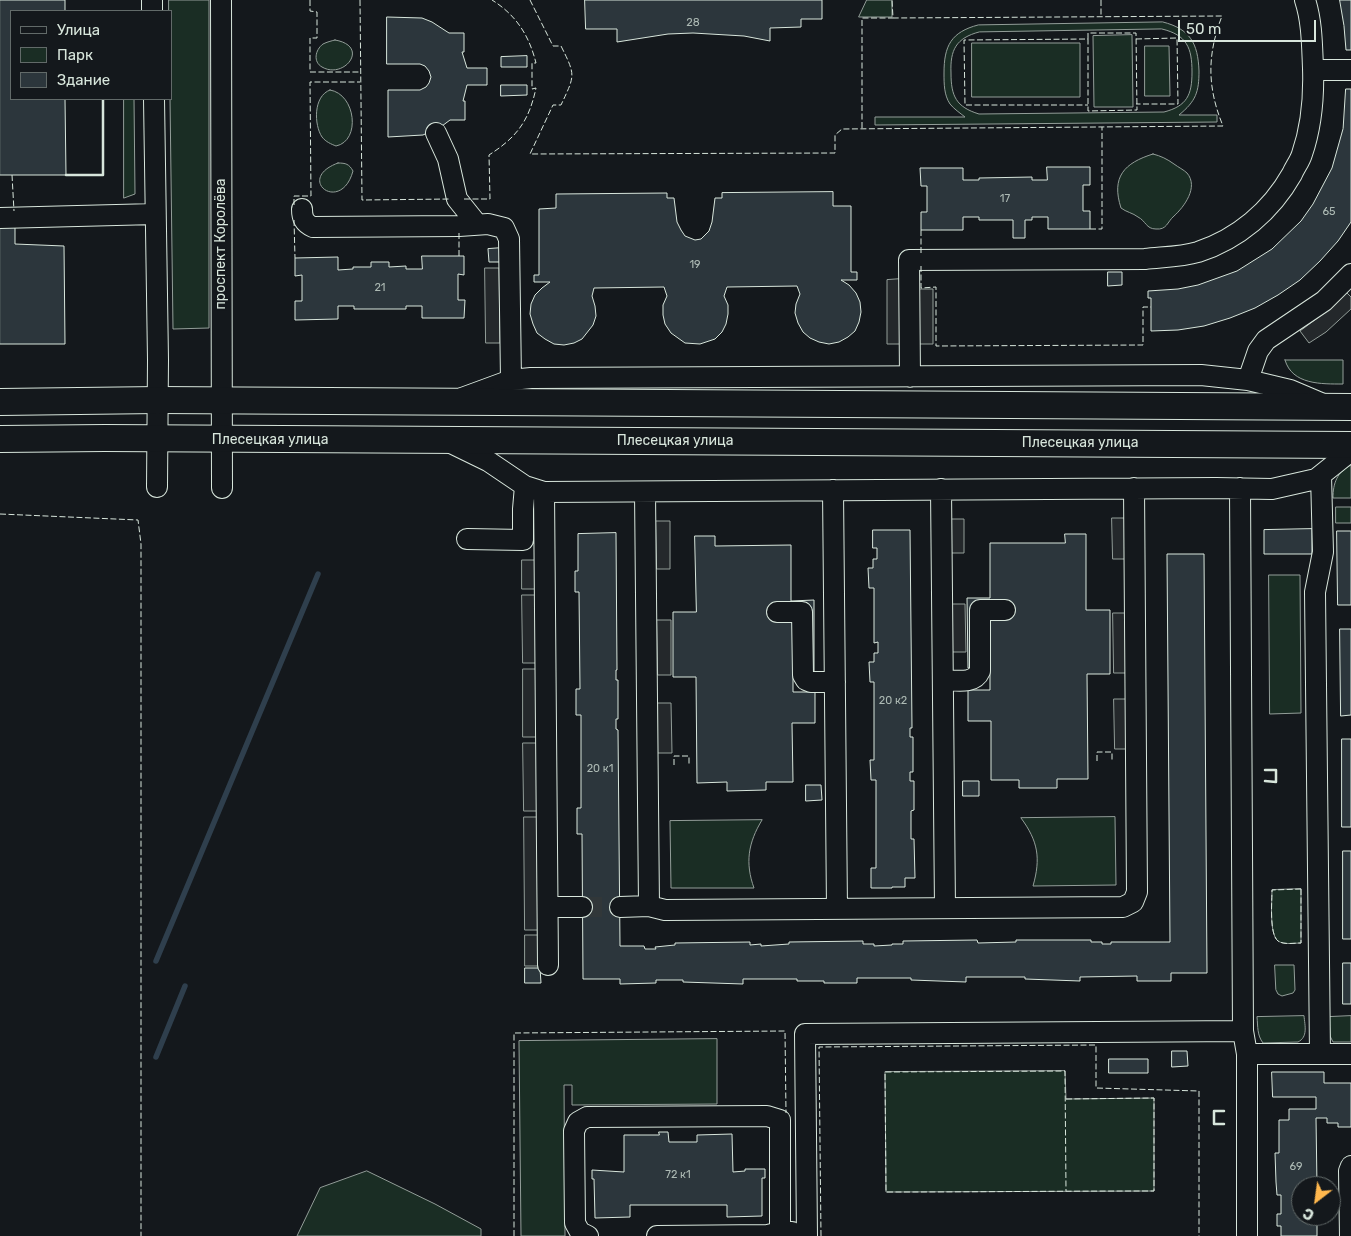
<!DOCTYPE html>
<meta charset="utf-8">
<style>
body{margin:0}
#map{position:relative;width:1351px;height:1236px;overflow:hidden;background:#14181c;font-family:Rubik,sans-serif}
canvas{display:block}
.legend{position:absolute;left:10px;top:10px;width:162px;height:90px;box-sizing:border-box;background:#14181c;border:1px solid #626a69;margin:0;padding:6px 9px;list-style:none;font-size:15px;color:#d8e6dc}
.legend li{display:flex;align-items:center;gap:10px;height:25px}
.legend b{width:25px;border:1px solid #626a69}
.north{position:absolute;left:1291px;top:1176px;width:50px;height:50px;box-sizing:border-box;background:#14181c;border:1px solid #626a69;border-radius:50%;rotate:210deg;font-size:14px;font-weight:700;line-height:20px;text-align:center;color:#d8e6dc}
.north::after{content:'';display:block;margin:auto;width:18px;height:22px;background:#ffb74d;clip-path:polygon(50% 0,100% 100%,50% 72%,0 100%)}
.scale{position:absolute;left:1178px;top:20px;width:138px;height:22px;box-sizing:border-box;border:2px solid #d8e6dc;border-top:0;padding-left:6px;font-size:15px;line-height:18px;white-space:nowrap;color:#d8e6dc;-webkit-text-stroke:4px #14181c;paint-order:stroke}
</style>
<div id="map">
<canvas width="1351" height="1236"></canvas>
<ul class="legend">
<li><b style="height:6px;background:#14181c"></b>Улица</li>
<li><b style="height:14px;background:#1a2d24"></b>Парк</li>
<li><b style="height:14px;background:#2c363c"></b>Здание</li>
</ul>
<div class="north">С</div>
<div class="scale">50 m</div>
</div>
<script>
const g = document.querySelector('canvas').getContext('2d');
g.lineJoin = 'round';
function paint(path, color) {
  g.fillStyle = color;
  g.fill(path, 'evenodd');
}
function trace(path, color, width, dash) {
  g.strokeStyle = color;
  g.lineWidth = width;
  g.lineCap = dash ? 'butt' : 'round';
  g.setLineDash(dash || []);
  g.stroke(path);
}
function drawText(font, color, halo, rows, align = 'center') {
  g.font = font + ' Rubik,sans-serif';
  g.lineWidth = 4;
  g.setLineDash([]);
  g.textBaseline = 'middle';
  g.strokeStyle = halo;
  g.fillStyle = color;
  for (const [text, x, y, turn = 0] of rows) {
    g.save();
    g.translate(x, y);
    g.rotate((+turn || 0) * Math.PI / 180);
    g.textAlign = isNaN(turn) ? turn : align;
    if (halo) g.strokeText(text, 0, 0);
    g.fillText(text, 0, 0);
    g.restore();
  }
}
const green = new Path2D(`
 M 169,0 L 209,0 L 209,328 L 173,329 L 170,99 L 171,99 L 171,11 L 169,11 Z
 M 867,0 L 892,0 L 892,17 L 859,17 Z
 M 1163,22 C 1190,29 1198,43 1199,71 C 1199,92 1196,101 1179,115 L 1217,115 L 1217,122 L 875,125 L 875,117 L 965,117 C 960,113 954,109 950,104 C 944,95 944,84 944,73 C 944,46 951,32 978,25 ZM 1162,29 C 1187,35 1192,48 1192,72 C 1192,95 1187,106 1164,112 L 979,114 C 956,107 951,96 951,73 C 950,50 956,38 979,32 Z
 M 1132,35 L 1133,107 L 1094,107 L 1093,36 Z
 M 335,40 C 371,46 344,80 322,67 C 313,62 315,50 323,44 C 327,42 331,41 335,40 Z
 M 972,43 L 1080,43 L 1080,97 L 972,97 Z
 M 1145,46 L 1169,46 L 1170,96 L 1145,96 Z
 M 330,90 C 356,94 361,141 336,146 C 331,144 326,142 322,137 C 314,125 313,96 330,90 Z
 M 124,99 L 134,99 L 135,194 L 124,198 Z
 M 1153,154 C 1161,156 1167,159 1174,164 C 1178,167 1184,170 1187,173 C 1199,187 1184,207 1174,216 C 1167,222 1167,230 1156,229 C 1146,229 1146,221 1138,217 C 1133,213 1126,212 1121,208 C 1111,177 1124,163 1153,154 Z
 M 338,163 C 346,163 349,164 353,171 C 341,215 294,179 338,163 Z
 M 1285,360 L 1343,360 L 1343,384 C 1322,384 1292,385 1285,360 Z
 M 1351,465 L 1351,498 L 1333,498 C 1333,483 1337,472 1351,465 Z
 M 1336,507 L 1351,507 L 1351,523 L 1336,523 Z
 M 1269,575 L 1300,575 L 1301,713 L 1270,714 Z
 M 1115,817 L 1116,885 L 1033,886 C 1041,858 1038,841 1021,818 Z
 M 762,820 C 748,843 745,863 754,888 L 671,888 L 670,821 Z
 M 1301,889 L 1301,943 C 1294,943 1284,945 1278,941 C 1269,934 1272,901 1272,890 Z
 M 1275,965 L 1294,965 L 1295,990 L 1293,993 L 1282,996 L 1278,994 L 1276,990 Z
 M 1304,1016 C 1305,1026 1308,1037 1298,1042 L 1263,1043 C 1257,1035 1258,1027 1257,1017 Z
 M 1351,1016 L 1351,1042 L 1333,1042 L 1330,1036 L 1329,1017 Z
 M 717,1039 L 717,1104 L 572,1105 L 572,1085 L 564,1085 L 565,1236 L 521,1236 L 519,1041 Z
 M 1065,1071 L 1066,1099 L 1154,1098 L 1154,1191 L 886,1192 L 885,1072 Z
 M 367,1171 L 435,1204 L 481,1229 L 481,1236 L 297,1236 L 320,1188 Z`);
paint(green, '#1a2d24');
trace(green, '#939e99', 1);
const parking = new Path2D(`
 M 485,268 L 499,268 L 500,343 L 486,343 Z
 M 901,279 L 902,344 L 887,344 L 887,280 Z
 M 919,289 L 933,289 L 933,344 L 920,344 Z
 M 1346,292 L 1351,297 L 1351,309 L 1326,332 L 1309,343 L 1300,331 L 1332,307 Z
 M 1112,518 L 1125,518 L 1126,559 L 1113,559 Z
 M 951,519 L 964,519 L 964,553 L 951,553 Z
 M 656,521 L 670,521 L 670,569 L 657,569 Z
 M 522,560 L 536,560 L 536,589 L 522,589 Z
 M 522,595 L 536,595 L 537,663 L 523,663 Z
 M 951,604 L 965,604 L 966,652 L 951,652 Z
 M 1113,613 L 1128,613 L 1129,673 L 1114,673 Z
 M 657,620 L 671,620 L 671,675 L 658,675 Z
 M 523,669 L 537,669 L 537,737 L 523,737 Z
 M 1114,699 L 1128,699 L 1128,749 L 1115,749 Z
 M 658,703 L 671,703 L 672,753 L 658,753 Z
 M 523,743 L 538,743 L 538,811 L 524,811 Z
 M 524,817 L 538,817 L 539,930 L 525,930 Z
 M 525,935 L 539,935 L 539,966 L 525,966 Z`);
paint(parking, '#24282b');
trace(parking, '#939e99', 1);
trace(new Path2D(`
 M 156,961 L 318,574
 M 156,1057 L 185,986`), '#2f3f4d', 5.5);
const building = new Path2D(`
 M 0,0 L 65,0 L 65,11 L 11,11 L 11,99 L 65,99 L 66,175 L 0,175 Z
 M 585,0 L 822,0 L 822,19 L 801,19 L 801,27 L 770,28 L 770,41 L 744,36 L 693,33 L 668,34 L 617,42 L 617,29 L 586,29 Z
 M 1340,0 L 1351,0 L 1351,50 L 1346,50 L 1344,26 Z
 M 387,17 L 422,18 L 432,22 L 449,33 L 464,33 L 464,52 L 462,52 L 467,68 L 487,68 L 487,85 L 467,85 L 463,101 L 465,101 L 465,120 L 450,120 L 442,126 L 423,135 L 388,137 L 388,90 L 420,90 L 426,87 L 429,83 L 431,77 L 429,71 L 425,66 L 420,64 L 387,64 Z
 M 527,56 L 527,67 L 501,67 L 501,57 Z
 M 501,85 L 527,85 L 527,95 L 501,96 Z
 M 1346,89 L 1351,89 L 1351,222 L 1338,241 L 1320,261 L 1300,280 L 1278,295 L 1255,308 L 1230,318 L 1204,326 L 1178,330 L 1151,331 L 1151,298 L 1148,298 L 1148,291 L 1178,289 L 1198,285 L 1237,271 L 1272,249 L 1301,221 L 1313,204 L 1332,168 L 1343,129 Z
 M 1047,167 L 1090,167 L 1090,185 L 1083,185 L 1083,211 L 1090,211 L 1090,229 L 1048,229 L 1048,217 L 1032,217 L 1032,220 L 1025,220 L 1025,238 L 1013,238 L 1013,220 L 979,220 L 979,217 L 963,217 L 963,230 L 921,230 L 921,212 L 927,212 L 927,186 L 921,186 L 920,168 L 963,168 L 963,180 L 979,180 L 979,178 L 1032,177 L 1032,180 L 1047,180 Z
 M 833,192 L 833,206 L 851,206 L 851,272 L 857,272 L 857,280 L 841,280 L 849,285 L 856,293 L 860,302 L 861,312 L 859,322 L 855,331 L 848,337 L 839,342 L 829,344 L 819,342 L 810,338 L 803,332 L 798,323 L 795,313 L 796,304 L 800,294 L 797,286 L 727,287 L 724,296 L 728,305 L 728,314 L 726,324 L 722,332 L 715,339 L 700,344 L 685,343 L 671,333 L 665,324 L 663,315 L 663,305 L 667,296 L 664,287 L 594,288 L 592,296 L 595,306 L 596,316 L 593,325 L 582,339 L 574,343 L 564,345 L 554,344 L 545,339 L 537,333 L 533,324 L 530,314 L 531,304 L 535,295 L 542,288 L 550,282 L 534,282 L 534,275 L 539,275 L 539,209 L 556,208 L 556,194 L 667,193 L 667,198 L 674,198 L 677,222 L 681,230 L 685,236 L 695,240 L 701,239 L 709,231 L 712,222 L 715,198 L 722,198 L 722,193 Z
 M 0,226 L 15,226 L 15,244 L 64,246 L 65,344 L 0,344 Z
 M 502,248 L 502,262 L 489,262 L 488,249 Z
 M 422,256 L 464,256 L 464,275 L 458,274 L 458,300 L 465,300 L 464,318 L 422,318 L 422,306 L 406,306 L 406,309 L 354,309 L 354,306 L 338,306 L 338,319 L 295,320 L 295,301 L 302,301 L 302,275 L 295,276 L 295,258 L 338,257 L 338,270 L 353,269 L 353,267 L 371,267 L 371,262 L 389,262 L 389,267 L 406,266 L 406,269 L 422,269 Z
 M 1108,272 L 1122,272 L 1122,285 L 1108,286 Z
 M 1312,529 L 1312,554 L 1264,554 L 1264,530 Z
 M 873,530 L 910,530 L 912,728 L 910,728 L 910,737 L 913,737 L 913,772 L 910,772 L 910,781 L 914,781 L 914,810 L 911,811 L 911,839 L 914,839 L 915,878 L 905,878 L 905,887 L 892,887 L 892,888 L 871,888 L 871,868 L 876,868 L 876,780 L 871,780 L 870,760 L 874,760 L 874,682 L 870,682 L 869,662 L 874,662 L 874,653 L 878,653 L 878,642 L 874,643 L 874,588 L 869,588 L 868,568 L 873,568 L 873,559 L 877,559 L 877,548 L 873,548 Z
 M 1337,531 L 1351,531 L 1351,605 L 1338,605 Z
 M 616,533 L 617,670 L 616,670 L 616,680 L 618,680 L 618,719 L 616,719 L 616,729 L 618,730 L 620,946 L 644,946 L 645,949 L 656,949 L 655,947 L 675,945 L 675,943 L 750,942 L 750,945 L 761,944 L 761,946 L 789,944 L 789,942 L 863,941 L 863,944 L 874,944 L 874,946 L 892,945 L 892,944 L 903,944 L 903,941 L 977,940 L 978,943 L 1016,942 L 1016,940 L 1091,940 L 1091,942 L 1102,942 L 1102,944 L 1111,944 L 1111,942 L 1170,942 L 1167,554 L 1204,554 L 1207,973 L 1171,973 L 1171,981 L 1137,981 L 1137,976 L 1080,977 L 1080,981 L 1025,979 L 1025,977 L 966,977 L 966,982 L 911,980 L 911,978 L 857,978 L 857,983 L 824,983 L 824,981 L 797,981 L 797,979 L 743,979 L 743,984 L 683,982 L 683,980 L 656,980 L 656,983 L 620,984 L 620,979 L 583,979 L 582,834 L 577,834 L 577,808 L 581,808 L 581,715 L 576,715 L 576,689 L 580,689 L 579,592 L 575,592 L 575,571 L 578,571 L 578,534 Z
 M 1065,534 L 1086,534 L 1086,610 L 1110,610 L 1110,674 L 1087,674 L 1088,779 L 1057,779 L 1057,788 L 1019,788 L 1019,780 L 991,780 L 991,721 L 968,721 L 968,690 L 990,690 L 990,668 L 968,668 L 967,598 L 990,598 L 990,543 L 1065,543 Z
 M 695,536 L 715,536 L 715,546 L 791,545 L 791,601 L 814,600 L 814,671 L 793,672 L 793,692 L 815,692 L 815,723 L 792,723 L 793,782 L 766,782 L 766,790 L 727,791 L 727,782 L 697,783 L 696,677 L 673,677 L 673,612 L 696,612 Z
 M 1340,629 L 1351,629 L 1351,715 L 1341,716 Z
 M 1342,739 L 1351,739 L 1351,827 L 1342,827 Z
 M 963,781 L 979,781 L 979,796 L 963,796 Z
 M 806,785 L 821,785 L 822,800 L 806,801 Z
 M 1343,851 L 1351,851 L 1351,939 L 1343,939 Z
 M 1343,963 L 1351,963 L 1351,1004 L 1343,1004 Z
 M 525,968 L 540,968 L 541,983 L 525,983 Z
 M 1172,1051 L 1187,1051 L 1188,1066 L 1172,1067 Z
 M 1109,1059 L 1148,1059 L 1148,1073 L 1109,1073 Z
 M 1272,1072 L 1324,1072 L 1324,1083 L 1351,1083 L 1351,1127 L 1338,1127 L 1338,1123 L 1327,1123 L 1327,1118 L 1316,1118 L 1317,1186 L 1301,1186 L 1301,1216 L 1317,1216 L 1317,1236 L 1281,1236 L 1281,1226 L 1277,1226 L 1277,1214 L 1281,1214 L 1281,1195 L 1277,1195 L 1276,1182 L 1275,1153 L 1279,1153 L 1279,1120 L 1289,1120 L 1289,1109 L 1316,1109 L 1316,1097 L 1273,1097 Z
 M 659,1132 L 668,1132 L 669,1142 L 697,1142 L 697,1135 L 732,1134 L 733,1172 L 745,1171 L 745,1169 L 765,1169 L 765,1178 L 762,1178 L 762,1216 L 727,1217 L 727,1205 L 630,1205 L 630,1217 L 595,1218 L 594,1179 L 592,1179 L 592,1170 L 624,1172 L 624,1135 L 659,1135 Z`);
paint(building, '#2c363c');
trace(building, '#d8e6dc', 1);
trace(new Path2D(`
 M 582,907 L 620,907`), '#313739', 20, [20, 10]);
const minor = new Path2D(`
 M 152,0 L 152,11
 M 221,0 L 222,488
 M 1313,70 L 1351,70
 M 154,99 L 158,360 L 157,487
 M 436,133 L 448,159 L 457,199 L 477,224
 M 302,209 C 302,218 304,223 313,227 L 459,226 L 488,224 L 504,228 L 509,239 L 511,380
 M 0,218 L 155,214
 M 910,377 L 909,260 L 1145,259 C 1162,257 1181,257 1198,252 C 1238,239 1271,211 1292,174 C 1295,167 1300,161 1302,154 C 1312,125 1314,97 1313,68 C 1312,45 1312,21 1305,0
 M 1248,380 L 1258,351 L 1266,340 L 1324,301 L 1351,274
 M 462,398 L 511,380 L 531,378 L 1201,375 L 1248,380 L 1290,390 L 1323,404
 M 447,441 L 488,461 L 525,486 L 544,492 L 1216,488 L 1272,489 L 1316,479 L 1351,451
 M 1240,488 L 1243,1031 L 1247,1054 L 1351,1054
 M 941,489 L 945,908
 M 833,490 L 837,909
 M 544,492 L 548,965
 M 645,492 L 649,906
 M 467,539 L 523,540 L 523,509 L 525,486
 M 777,612 L 802,612 L 803,675 L 806,680 L 811,682 L 835,682
 M 943,680 C 955,680 974,685 980,671 L 980,610 L 1005,610
 M 548,907 L 582,907
 M 620,907 L 649,906 L 665,910 L 1123,907 L 1133,902 L 1137,892 L 1134,488
 M 1320,1054 L 1315,592 L 1323,552 L 1321,475
 M 588,1236 L 580,1232 L 575,1223 L 574,1131 L 578,1122 L 587,1117 L 767,1116 L 780,1120 L 780,1232
 M 657,1236 L 768,1235 L 780,1232 L 792,1232
 M 807,1236 L 805,1034 L 1243,1031
 M 1247,1236 L 1247,1054
 M 1350,1236 L 1349,1171 L 1351,1166`);
const major = new Path2D(`
 M 0,402 L 158,400 L 1351,407
 M 0,439 L 105,438 L 1351,445`);
trace(minor, '#d8e6dc', 22);
trace(major, '#d8e6dc', 28);
trace(minor, '#14181c', 20);
trace(major, '#14181c', 26);
trace(new Path2D(`
 M 310,0 L 310,11 L 317,12 L 317,38 L 310,38 L 310,72 L 360,72
 M 360,0 L 362,200 L 451,199
 M 530,0 L 553,46 L 561,46 C 576,76 575,75 561,105 L 553,105 L 530,154 L 835,153 L 835,135 L 842,129 L 1223,126 C 1207,87 1207,55 1222,16 L 893,18 L 892,0
 M 1101,0 L 1101,16
 M 1088,39 L 1088,33 L 1136,33 L 1137,110 L 1088,111 L 1088,39 L 964,40 L 965,105 L 1088,105
 M 1136,39 L 1177,38 L 1178,104 L 1136,104
 M 862,128 L 862,18 L 893,18
 M 12,175 L 14,211
 M 464,199 L 490,199 L 489,155 C 517,137 529,121 536,88 L 532,89 L 532,63 L 536,63 C 529,35 516,15 492,0
 M 294,205 L 294,196 L 311,196 L 310,82 L 360,82
 M 294,220 L 295,258
 M 1090,229 L 1102,229 L 1102,127
 M 921,230 L 921,254
 M 459,233 L 459,256
 M 921,266 L 921,288 L 936,287 L 936,346 L 1143,345 L 1143,307 L 1151,307
 M 0,514 L 138,520 L 141,544 L 141,1236
 M 1097,761 L 1097,752 L 1112,752 L 1112,761
 M 674,765 L 674,756 L 689,756 L 689,765
 M 1301,889 L 1301,943 C 1294,943 1284,945 1278,941 C 1269,934 1272,901 1272,890 Z
 M 1066,1099 L 1154,1098 L 1154,1191 C 1065,1191 975,1192 886,1192 L 885,1072 L 1065,1071 L 1066,1191
 M 514,1236 L 514,1033 L 785,1031 L 786,1113
 M 821,1236 L 819,1047 L 1096,1045 L 1096,1088 L 1199,1091 L 1199,1236`), '#d8e6dc', 1, [6, 2.5]);
trace(new Path2D(`
 M 66,175 L 103,175 L 103,99
 M 1265,770 L 1276,770 L 1276,782 L 1265,781
 M 1224,1111 L 1214,1111 L 1214,1124 L 1224,1124`), '#d8e6dc', 2.5);
drawText('11px', '#adbab4', null, [
 ["28",693,23],
 ["17",1005,199],
 ["65",1329,212],
 ["19",695,265],
 ["21",380,288],
 ["20 к2",893,701],
 ["20 к1",600,769],
 ["69",1296,1167],
 ["72 к1",678,1175]
]);
drawText('14px', '#d8e6dc', '#14181c', [
 ["проспект Королёва",221,244,-90],
 ["Плесецкая улица",270,440],
 ["Плесецкая улица",675,441],
 ["Плесецкая улица",1080,443]
]);
</script>
